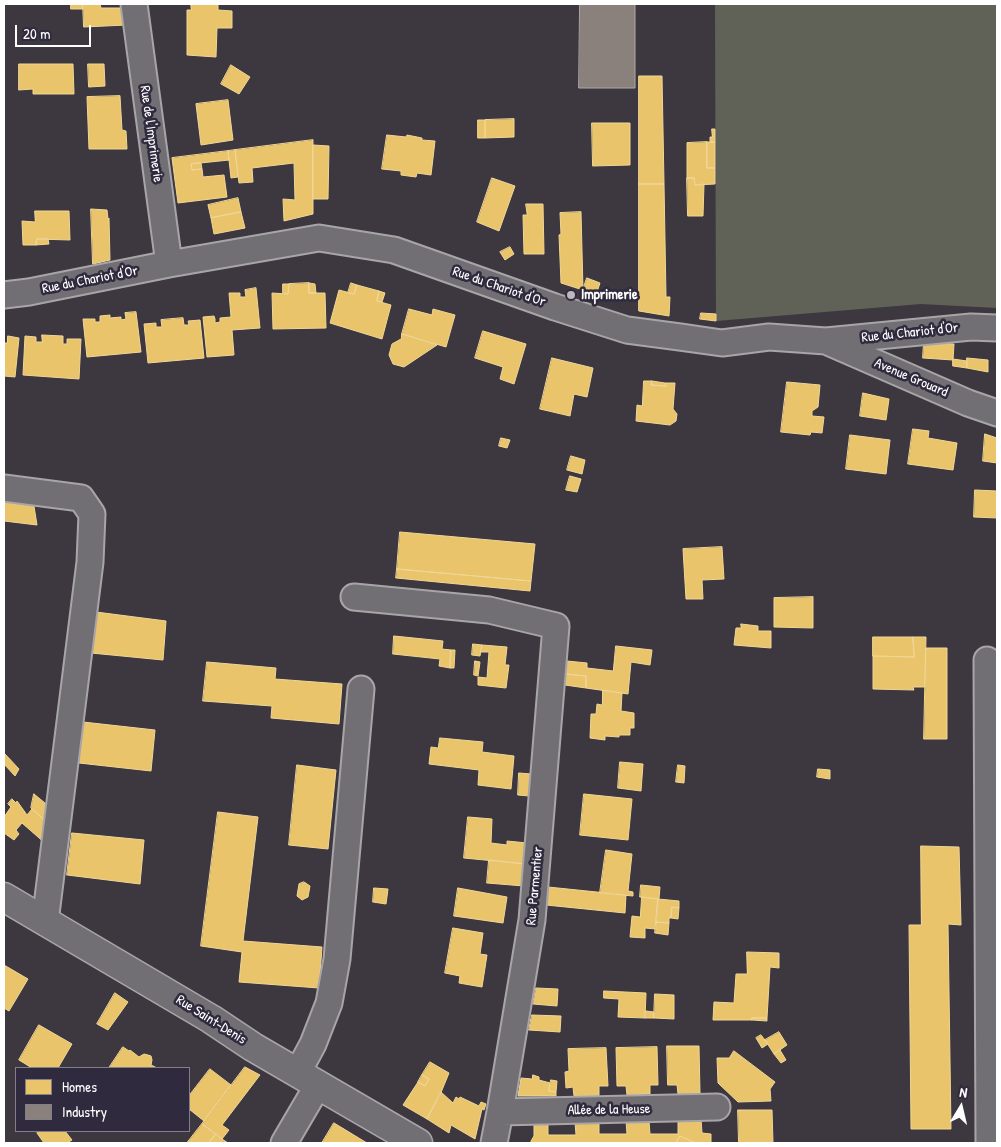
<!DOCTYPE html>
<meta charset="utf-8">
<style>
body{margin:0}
#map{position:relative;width:1001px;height:1147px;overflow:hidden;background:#3d3840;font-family:"Patrick Hand",sans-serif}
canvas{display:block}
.frame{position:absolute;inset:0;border:5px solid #fff;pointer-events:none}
.legend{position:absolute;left:15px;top:1067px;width:175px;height:65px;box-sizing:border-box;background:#2f2a3d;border:1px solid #827f8b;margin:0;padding:6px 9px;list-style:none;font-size:15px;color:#fff}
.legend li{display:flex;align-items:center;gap:10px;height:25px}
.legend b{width:25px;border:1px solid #827f8b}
.north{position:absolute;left:936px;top:1082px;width:50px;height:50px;-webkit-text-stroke:4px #2f2a3d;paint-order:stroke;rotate:9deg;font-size:14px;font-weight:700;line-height:20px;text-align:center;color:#fff}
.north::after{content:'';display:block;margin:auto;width:18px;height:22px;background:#fff;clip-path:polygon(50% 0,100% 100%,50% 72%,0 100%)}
.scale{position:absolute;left:15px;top:25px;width:76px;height:22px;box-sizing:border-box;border:2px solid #fff;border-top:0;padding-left:6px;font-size:15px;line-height:18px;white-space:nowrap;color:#fff;-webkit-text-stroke:4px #2f2a3d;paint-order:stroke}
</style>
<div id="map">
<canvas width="1001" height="1147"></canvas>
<div class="frame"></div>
<ul class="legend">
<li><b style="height:14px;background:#e9c46a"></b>Homes</li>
<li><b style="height:14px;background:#8a817c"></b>Industry</li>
</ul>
<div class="north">N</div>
<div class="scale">20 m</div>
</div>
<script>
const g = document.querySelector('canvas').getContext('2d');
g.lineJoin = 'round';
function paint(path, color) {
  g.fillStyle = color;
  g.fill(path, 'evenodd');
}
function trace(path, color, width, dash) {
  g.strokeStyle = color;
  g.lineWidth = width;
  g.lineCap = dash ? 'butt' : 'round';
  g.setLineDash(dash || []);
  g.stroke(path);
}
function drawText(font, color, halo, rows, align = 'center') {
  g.font = font + ' "Patrick Hand",sans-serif';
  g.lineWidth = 5;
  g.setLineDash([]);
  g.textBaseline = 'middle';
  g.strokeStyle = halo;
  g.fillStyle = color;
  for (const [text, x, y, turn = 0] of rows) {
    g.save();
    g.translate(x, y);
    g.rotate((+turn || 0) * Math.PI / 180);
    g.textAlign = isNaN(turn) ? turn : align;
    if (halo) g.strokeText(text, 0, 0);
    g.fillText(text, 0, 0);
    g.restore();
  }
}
paint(new Path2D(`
 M 715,4 L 997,4 L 997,308 L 921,304 L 716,321 Z`), '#616257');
const homes = new Path2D(`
 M 71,4 L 83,4 L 83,9 L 71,9 Z
 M 83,4 L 100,4 L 101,8 L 124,8 L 126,25 L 84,27 Z
 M 191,4 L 218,4 L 218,10 L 232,11 L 232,28 L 217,28 L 216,57 L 187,55 L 187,10 L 191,10 Z
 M 19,64 L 73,64 L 74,94 L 33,94 L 33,89 L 19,90 Z
 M 88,64 L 104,64 L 105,86 L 89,87 Z
 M 231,65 L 250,77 L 239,94 L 221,84 Z
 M 639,76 L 662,76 L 664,184 L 639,184 Z
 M 120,96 L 122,130 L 126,131 L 127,149 L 89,149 L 87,97 Z
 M 228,100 L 233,140 L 201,145 L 196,104 Z
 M 514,119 L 514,137 L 485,138 L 485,120 Z
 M 478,120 L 485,120 L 485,138 L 478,138 Z
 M 592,123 L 630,123 L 630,165 L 593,166 Z
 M 712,129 L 715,129 L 715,142 L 710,142 L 710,137 L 712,137 Z
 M 387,135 L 406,137 L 407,135 L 422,138 L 422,140 L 435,141 L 431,175 L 417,173 L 416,177 L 401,175 L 401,171 L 382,169 Z
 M 313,140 L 313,214 L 284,221 L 283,199 L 295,200 L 294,163 L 252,168 L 253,182 L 239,183 L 235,150 Z
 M 707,142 L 715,142 L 715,168 L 707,168 Z
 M 707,142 L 707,168 L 715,168 L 715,184 L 695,185 L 694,178 L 687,178 L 687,143 Z
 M 313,145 L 329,146 L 328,199 L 313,199 Z
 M 235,150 L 238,177 L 231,178 L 228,151 Z
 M 228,151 L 229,160 L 191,164 L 192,170 L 202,169 L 203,177 L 224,175 L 227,197 L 178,203 L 172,158 Z
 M 201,163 L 202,169 L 192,170 L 191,164 Z
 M 492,178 L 515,186 L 499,231 L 477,222 Z
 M 687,178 L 694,178 L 695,185 L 704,184 L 703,216 L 688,216 Z
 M 639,184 L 664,184 L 666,297 L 670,297 L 669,316 L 639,311 Z
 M 238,198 L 241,212 L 211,218 L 208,205 Z
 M 526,204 L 543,204 L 544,254 L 524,254 L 523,215 L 527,215 Z
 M 91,209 L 107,210 L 108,219 L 109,218 L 110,260 L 93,264 Z
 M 35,211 L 69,211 L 70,240 L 37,239 L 36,245 L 23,245 L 22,221 L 35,222 Z
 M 241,212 L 245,228 L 214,234 L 211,218 Z
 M 581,212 L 583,290 L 561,283 L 559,235 L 561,234 L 560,213 Z
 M 37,239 L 48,239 L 49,244 L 36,245 Z
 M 510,247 L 514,254 L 505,260 L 500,252 Z
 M 587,278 L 600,283 L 596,295 L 583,290 Z
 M 309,283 L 315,284 L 316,293 L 309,293 Z
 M 309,283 L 309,293 L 325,293 L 326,328 L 273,329 L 272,293 L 288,294 L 289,284 Z
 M 351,283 L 357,285 L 354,294 L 348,293 Z
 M 283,284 L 289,284 L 288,294 L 283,293 Z
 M 357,285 L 379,291 L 377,301 L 391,305 L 382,339 L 330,323 L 339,290 L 354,294 Z
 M 256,288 L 260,328 L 232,330 L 234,355 L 207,357 L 203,317 L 214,316 L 215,319 L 215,323 L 220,322 L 220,318 L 231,317 L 229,293 L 240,293 L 240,297 L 246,297 L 245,290 Z
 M 379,291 L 385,293 L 382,302 L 377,301 Z
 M 409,309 L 432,315 L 433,309 L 455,315 L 446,347 L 402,334 Z
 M 136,312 L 141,352 L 87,357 L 83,319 L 95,319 L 95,322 L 100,322 L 100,316 L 110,315 L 110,318 L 121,317 L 121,320 L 126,319 L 125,313 Z
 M 701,313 L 716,314 L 716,321 L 700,319 Z
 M 183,318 L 184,325 L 189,325 L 188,321 L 200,320 L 204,358 L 148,363 L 144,324 L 156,323 L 156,327 L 162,327 L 161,320 Z
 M 483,331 L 526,344 L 514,384 L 500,379 L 503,367 L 475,358 Z
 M 402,334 L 437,345 L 404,367 L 393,364 L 389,355 L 392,344 L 401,339 Z
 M 42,335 L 63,336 L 63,344 L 67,344 L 67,339 L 81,339 L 79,379 L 23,375 L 25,336 L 36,337 L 36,342 L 42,342 Z
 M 8,336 L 19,338 L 15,377 L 4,376 L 4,343 L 7,343 Z
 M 924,342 L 954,344 L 953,360 L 923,358 Z
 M 552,358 L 593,368 L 587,397 L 574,394 L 570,416 L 540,409 Z
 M 967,358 L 988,360 L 988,372 L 967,368 Z
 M 953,359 L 967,361 L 967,368 L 953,366 Z
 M 644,381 L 652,381 L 651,385 L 666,386 L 665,383 L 675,383 L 673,409 L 677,414 L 676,421 L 670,425 L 636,421 L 637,405 L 642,406 Z
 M 652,381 L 665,383 L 666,386 L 651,385 Z
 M 787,382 L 820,385 L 818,407 L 812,411 L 812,416 L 824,417 L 822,433 L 811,432 L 810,435 L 781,432 Z
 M 863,393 L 889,399 L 886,420 L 860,416 Z
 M 913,429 L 929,431 L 928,438 L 957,443 L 953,470 L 908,464 Z
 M 985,434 L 997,438 L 997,463 L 983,461 Z
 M 850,435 L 890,440 L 886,474 L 846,469 Z
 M 501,438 L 510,440 L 507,448 L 499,446 Z
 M 571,456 L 585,460 L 582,474 L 567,470 Z
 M 570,476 L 581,479 L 577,492 L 566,490 Z
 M 975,490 L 997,491 L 997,518 L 974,517 Z
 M 4,496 L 33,500 L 37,525 L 4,521 Z
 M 400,532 L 535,544 L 531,581 L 397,569 Z
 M 722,547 L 724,579 L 702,580 L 703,599 L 686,599 L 683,549 Z
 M 397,569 L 531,581 L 530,591 L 396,578 Z
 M 813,597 L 813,628 L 774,627 L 774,598 Z
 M 96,612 L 166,621 L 163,660 L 91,653 Z
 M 741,624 L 758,626 L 758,631 L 771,631 L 771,648 L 734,645 L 736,628 L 741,628 Z
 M 394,636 L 443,641 L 442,649 L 451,650 L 450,668 L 439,666 L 440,659 L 393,654 Z
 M 873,637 L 913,637 L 914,657 L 873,656 Z
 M 913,637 L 926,637 L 925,687 L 913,687 L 914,690 L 873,689 L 873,656 L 914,657 Z
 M 473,644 L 482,645 L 480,656 L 472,655 Z
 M 482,645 L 507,647 L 505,665 L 509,665 L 506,688 L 478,685 L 478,677 L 487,678 L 489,652 L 481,652 Z
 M 616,646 L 652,650 L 650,665 L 631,662 L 628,694 L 586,688 L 586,676 L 566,674 L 567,661 L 587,663 L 587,668 L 613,671 Z
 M 926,648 L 947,648 L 947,739 L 924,739 Z
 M 451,650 L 455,650 L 454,668 L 450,668 Z
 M 475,661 L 480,662 L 478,676 L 474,675 Z
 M 207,662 L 276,668 L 275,679 L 342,684 L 339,724 L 271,718 L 272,706 L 203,701 Z
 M 566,674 L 586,676 L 586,688 L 565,685 Z
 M 603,690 L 622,693 L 621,711 L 634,713 L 634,728 L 630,728 L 630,735 L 619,735 L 619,737 L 605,736 L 605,740 L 590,738 L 591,714 L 596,714 L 597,704 L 602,705 Z
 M 83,722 L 155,730 L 151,771 L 79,763 Z
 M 440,738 L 483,742 L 482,752 L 514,756 L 511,789 L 478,785 L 479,770 L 429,764 L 431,747 L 438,748 Z
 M 5,754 L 19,769 L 15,776 L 4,764 L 4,756 Z
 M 620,762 L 643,764 L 641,791 L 618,788 Z
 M 297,765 L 336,770 L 328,849 L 289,845 Z
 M 678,765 L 685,766 L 684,783 L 676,782 Z
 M 818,769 L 830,770 L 830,779 L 817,777 Z
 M 519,773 L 531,774 L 529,796 L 518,795 Z
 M 34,794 L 51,808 L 49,824 L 31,808 Z
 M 584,794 L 632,799 L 628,840 L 580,835 Z
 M 12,799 L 16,803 L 17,801 L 27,815 L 32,809 L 49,824 L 46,844 L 22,823 L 16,830 L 19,834 L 14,840 L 4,833 L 4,817 L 11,807 L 8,804 Z
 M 218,812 L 258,817 L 243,941 L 322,947 L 319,988 L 239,982 L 242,952 L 201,946 Z
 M 468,817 L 492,819 L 491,843 L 507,845 L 507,841 L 527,843 L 526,864 L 464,858 Z
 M 72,833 L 144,840 L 140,884 L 67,875 Z
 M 921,846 L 959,847 L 961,925 L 948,924 L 951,1129 L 911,1129 L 909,925 L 921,925 Z
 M 606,850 L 632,854 L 628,891 L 633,892 L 633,896 L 600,893 Z
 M 489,860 L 526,864 L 524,886 L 487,883 Z
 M 304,882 L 310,886 L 308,897 L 302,900 L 297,896 L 299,884 Z
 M 641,885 L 660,887 L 659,899 L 640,897 Z
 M 548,887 L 626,895 L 625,913 L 546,905 Z
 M 374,888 L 388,889 L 386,904 L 373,902 Z
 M 458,888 L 507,897 L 503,923 L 454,916 Z
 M 642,897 L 658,899 L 656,929 L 645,928 L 645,938 L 630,937 L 632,916 L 640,917 Z
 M 658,899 L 679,901 L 679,908 L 672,907 L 671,918 L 669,918 L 669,923 L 656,922 Z
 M 672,907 L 679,908 L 678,919 L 671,918 Z
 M 656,922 L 669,923 L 668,935 L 655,933 Z
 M 453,928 L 483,933 L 480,954 L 487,955 L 482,987 L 459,983 L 460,976 L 445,973 Z
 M 747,952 L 779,953 L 779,968 L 770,967 L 767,1018 L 752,1018 L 752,1020 L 713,1020 L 714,1002 L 734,1003 L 736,974 L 747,974 Z
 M 4,965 L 28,979 L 9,1011 L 4,1008 Z
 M 536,988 L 558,989 L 557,1006 L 533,1004 Z
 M 604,991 L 646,993 L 645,1018 L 618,1017 L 619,999 L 604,998 Z
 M 115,993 L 128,1002 L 108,1030 L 97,1024 Z
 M 655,994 L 674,995 L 674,1019 L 654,1018 Z
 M 646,1011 L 654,1012 L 654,1018 L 645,1018 Z
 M 532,1015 L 561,1016 L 560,1032 L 529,1030 Z
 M 752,1018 L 767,1018 L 767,1021 L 752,1020 Z
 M 39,1025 L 72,1044 L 58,1068 L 32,1068 L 19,1060 Z
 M 779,1032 L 787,1045 L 774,1054 L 765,1040 Z
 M 761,1035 L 768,1044 L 762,1048 L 756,1038 Z
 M 667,1046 L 699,1046 L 700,1093 L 678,1094 L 677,1085 L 668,1085 Z
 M 123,1047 L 129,1051 L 130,1050 L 139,1057 L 144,1054 L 148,1055 L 151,1056 L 152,1060 L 151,1065 L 157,1068 L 109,1068 Z
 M 657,1047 L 658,1085 L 650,1085 L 650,1094 L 627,1095 L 626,1086 L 617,1086 L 616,1048 Z
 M 606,1048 L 608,1086 L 599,1086 L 599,1096 L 574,1096 L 573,1087 L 566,1088 L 565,1072 L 569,1071 L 568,1049 Z
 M 780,1050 L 786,1060 L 781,1063 L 774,1054 Z
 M 734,1051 L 775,1082 L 770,1089 L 771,1101 L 738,1102 L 718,1083 L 717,1058 L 729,1058 Z
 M 430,1062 L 449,1073 L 440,1095 L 427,1119 L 403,1105 L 418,1082 L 425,1086 L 429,1079 L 422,1075 Z
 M 245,1067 L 260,1075 L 222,1125 L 229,1130 L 222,1139 L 202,1124 Z
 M 210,1069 L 231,1085 L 204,1121 L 189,1109 L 189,1096 Z
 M 422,1075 L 429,1079 L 425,1086 L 418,1082 Z
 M 533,1075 L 539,1077 L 539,1080 L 550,1083 L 549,1091 L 556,1092 L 556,1096 L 518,1096 L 521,1078 L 532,1079 Z
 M 551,1080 L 557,1081 L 556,1092 L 549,1091 Z
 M 441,1092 L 453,1103 L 456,1097 L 459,1099 L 460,1097 L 479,1106 L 481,1102 L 486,1104 L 484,1110 L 482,1109 L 475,1139 L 451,1125 L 449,1133 L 427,1119 Z
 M 738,1110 L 772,1110 L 773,1143 L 739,1143 Z
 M 701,1119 L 702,1133 L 711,1134 L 711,1143 L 696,1143 L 680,1136 L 676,1143 L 531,1143 L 531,1141 L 534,1136 L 534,1124 L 548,1124 L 548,1135 L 576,1135 L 575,1122 L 599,1122 L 599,1134 L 627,1134 L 626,1121 L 649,1121 L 650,1134 L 678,1134 L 678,1120 Z
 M 334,1123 L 367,1143 L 322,1143 Z
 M 202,1124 L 216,1134 L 209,1143 L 204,1143 L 202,1142 L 201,1143 L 187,1143 Z
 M 41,1131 L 65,1131 L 72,1140 L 67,1143 L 44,1143 L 37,1133 Z
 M 216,1134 L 222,1139 L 228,1143 L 209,1143 Z
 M 680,1136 L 691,1141 L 696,1143 L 676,1143 Z`);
paint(homes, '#e9c46a');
trace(homes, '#f0d697', 1);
const industry = new Path2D(`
 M 580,4 L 635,4 L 635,88 L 579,88 Z`);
paint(industry, '#8a817c');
trace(industry, '#ada7a3', 1);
const minor = new Path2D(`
 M 134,4 L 169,264
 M 4,295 L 29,292 L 169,264 L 319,238 L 394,250 L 555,307 L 627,330 L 680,337 L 722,343 L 769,337 L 826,341 L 971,327 L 997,328
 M 828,342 L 968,403 L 997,413
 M 4,488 L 81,498 L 92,514 L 90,562 L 45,922
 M 354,597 L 489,610 L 556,626 L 532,920 L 500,1112 L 494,1143
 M 987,660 L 989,1143
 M 298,1072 L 313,1044 L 329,1003 L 337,959 L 361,689
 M 500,1112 L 717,1107
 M 284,1143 L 318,1085`);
const major = new Path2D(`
 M 4,897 L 211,1019 L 253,1047 L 418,1143`);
trace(minor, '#a8a5a9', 29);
trace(major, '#a8a5a9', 31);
trace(minor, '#716f74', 25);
trace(major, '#716f74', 28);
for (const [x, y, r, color] of [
 [571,295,5,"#bbb9bc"]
]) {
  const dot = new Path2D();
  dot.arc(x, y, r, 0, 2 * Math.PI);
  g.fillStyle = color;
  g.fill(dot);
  trace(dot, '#2f2a3d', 2);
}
drawText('14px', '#fff', '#2f2a3d', [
 ["Rue de l'Imprimerie",151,134,82],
 ["Rue du Chariot d'Or",90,280,-11],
 ["Rue du Chariot d'Or",499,287,19],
 ["Rue du Chariot d'Or",910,333,-6],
 ["Avenue Grouard",911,378,23],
 ["Rue Parmentier",535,886,-85],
 ["Rue Saint-Denis",211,1020,32],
 ["Allée de la Heuse",609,1110,-1]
]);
drawText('bold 14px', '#fff', '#2f2a3d', [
 ["Imprimerie",581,295]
], 'left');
</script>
